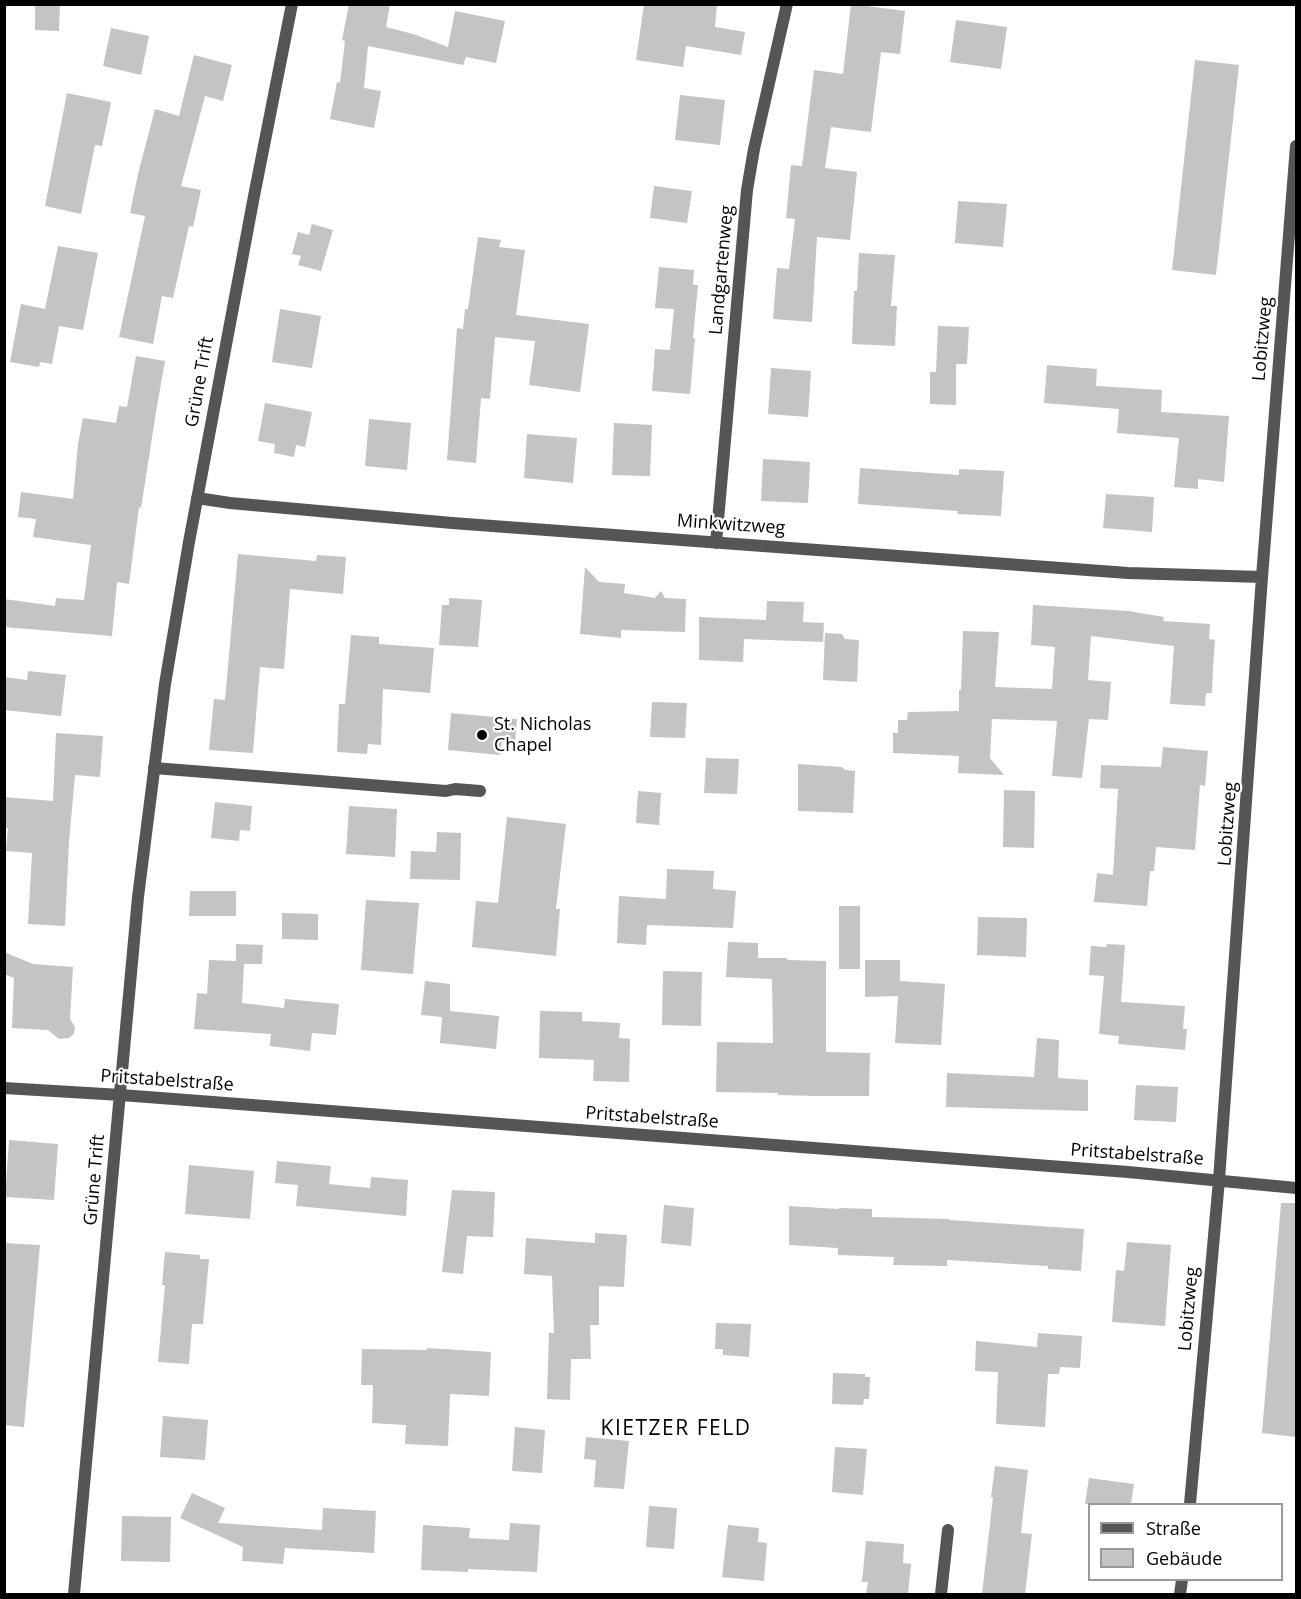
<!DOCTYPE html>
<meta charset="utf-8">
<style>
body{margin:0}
#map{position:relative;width:1301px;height:1599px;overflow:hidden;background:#fff;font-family:"Open Sans",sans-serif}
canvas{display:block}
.frame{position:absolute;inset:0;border:6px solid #000;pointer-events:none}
.legend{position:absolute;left:1088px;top:1503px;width:195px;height:78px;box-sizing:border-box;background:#fff;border:2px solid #999;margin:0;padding:8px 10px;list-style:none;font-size:18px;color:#000}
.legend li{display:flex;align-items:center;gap:12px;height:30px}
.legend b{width:30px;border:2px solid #999}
</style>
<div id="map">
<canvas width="1301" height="1599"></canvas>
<div class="frame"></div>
<ul class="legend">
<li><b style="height:8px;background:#555"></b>Straße</li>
<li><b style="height:16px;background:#c4c4c4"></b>Gebäude</li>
</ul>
</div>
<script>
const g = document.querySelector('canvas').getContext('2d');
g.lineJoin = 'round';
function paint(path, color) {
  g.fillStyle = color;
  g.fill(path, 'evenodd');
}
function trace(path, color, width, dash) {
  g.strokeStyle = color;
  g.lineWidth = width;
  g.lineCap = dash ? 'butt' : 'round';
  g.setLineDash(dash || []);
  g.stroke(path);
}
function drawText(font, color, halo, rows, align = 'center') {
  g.font = font + ' "Open Sans",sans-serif';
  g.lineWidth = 4.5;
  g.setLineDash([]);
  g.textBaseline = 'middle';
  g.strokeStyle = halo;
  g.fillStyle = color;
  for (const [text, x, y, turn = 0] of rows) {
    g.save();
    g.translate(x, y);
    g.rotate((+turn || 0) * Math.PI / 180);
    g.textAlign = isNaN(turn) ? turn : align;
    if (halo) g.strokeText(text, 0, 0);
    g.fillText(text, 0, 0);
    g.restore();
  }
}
paint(new Path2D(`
 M 35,4 L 60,4 L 59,31 L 35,30 Z
 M 349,4 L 390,4 L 386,27 L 413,34 L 448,47 L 455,11 L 505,21 L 496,63 L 466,57 L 463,65 L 368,46 L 364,88 L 381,91 L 374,128 L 330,119 L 337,82 L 340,83 L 345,41 L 342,40 Z
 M 644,4 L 717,4 L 715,27 L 745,32 L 741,55 L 686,46 L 683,67 L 636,60 Z
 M 851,4 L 905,11 L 900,54 L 881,52 L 871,132 L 831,127 L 825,168 L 857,172 L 850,240 L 817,237 L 812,322 L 773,319 L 777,268 L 789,269 L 795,219 L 786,218 L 791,165 L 802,166 L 814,70 L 843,74 Z
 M 956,20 L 1007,27 L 1001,69 L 950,62 Z
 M 111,28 L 149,36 L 141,75 L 103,66 Z
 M 194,55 L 232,65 L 223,101 L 205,96 L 181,186 L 201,190 L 193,227 L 189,226 L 173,298 L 162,296 L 153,344 L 119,337 L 145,216 L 130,213 L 138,174 L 155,109 L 179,116 Z
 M 1195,60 L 1239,65 L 1216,275 L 1172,270 Z
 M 67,93 L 111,102 L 102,146 L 95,145 L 81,214 L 45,206 Z
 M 680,95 L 725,100 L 720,145 L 675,140 Z
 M 654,186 L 692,191 L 687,223 L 650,218 Z
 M 958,201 L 1007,204 L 1003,247 L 955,243 Z
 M 312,224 L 333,230 L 321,271 L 298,265 L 301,256 L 292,254 L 298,232 L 309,235 Z
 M 478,237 L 501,240 L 499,247 L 525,250 L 516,315 L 589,324 L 580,392 L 529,385 L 535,341 L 495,337 L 490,399 L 481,398 L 476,463 L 447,460 L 457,328 L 463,329 L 465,309 L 468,309 Z
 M 58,246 L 98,253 L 83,330 L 59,326 L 52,364 L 40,362 L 39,367 L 10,362 L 21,304 L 45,309 Z
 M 859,253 L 895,255 L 891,306 L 897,306 L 895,346 L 852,344 L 854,291 L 857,291 Z
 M 659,267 L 694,270 L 693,285 L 698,285 L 693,338 L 695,338 L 690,394 L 652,391 L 655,349 L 670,350 L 674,309 L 655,308 Z
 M 280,309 L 321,316 L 312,368 L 272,362 Z
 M 938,326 L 969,327 L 967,364 L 956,364 L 956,405 L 930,404 L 930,372 L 936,372 Z
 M 136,356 L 165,361 L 156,412 L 141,508 L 139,507 L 129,584 L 117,582 L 112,636 L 4,627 L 4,599 L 55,606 L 56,598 L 84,600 L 91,545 L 33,537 L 36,519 L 18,517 L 21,492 L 73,499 L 78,444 L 83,418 L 116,423 L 119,406 L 127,407 Z
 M 1047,365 L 1097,369 L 1096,386 L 1162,390 L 1161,412 L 1229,416 L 1224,482 L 1198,479 L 1198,489 L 1174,487 L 1179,438 L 1117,433 L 1119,409 L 1044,403 Z
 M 771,368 L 811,371 L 808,417 L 768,414 Z
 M 265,403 L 312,412 L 305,447 L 296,445 L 294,457 L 274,453 L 275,444 L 258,441 Z
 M 369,419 L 411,423 L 407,470 L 365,466 Z
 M 614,423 L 652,425 L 650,476 L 612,475 Z
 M 527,434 L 577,438 L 573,483 L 524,478 Z
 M 763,459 L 810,462 L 808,503 L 761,501 Z
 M 860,468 L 959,475 L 959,469 L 1004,471 L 1001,516 L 957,514 L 958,511 L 858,504 Z
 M 1106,494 L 1154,497 L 1152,532 L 1103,528 Z
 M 238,554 L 316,561 L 317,555 L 346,557 L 343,594 L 290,589 L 284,669 L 260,667 L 253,753 L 209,750 L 214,699 L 225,700 Z
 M 585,567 L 599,582 L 625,584 L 624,593 L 655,598 L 661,591 L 665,598 L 686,599 L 685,632 L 621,630 L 621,638 L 580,634 Z
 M 449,598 L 482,600 L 478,647 L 439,645 L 442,605 L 449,605 Z
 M 767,601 L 804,602 L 803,622 L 824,623 L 823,642 L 744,639 L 743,662 L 699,660 L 699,617 L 766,620 Z
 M 1033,605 L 1128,611 L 1164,617 L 1163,621 L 1210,624 L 1209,639 L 1215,640 L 1213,668 L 1212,693 L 1206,693 L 1205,706 L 1170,704 L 1174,646 L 1091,636 L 1088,680 L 1111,682 L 1108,720 L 1089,719 L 1082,778 L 1052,776 L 1057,721 L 992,719 L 990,758 L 1004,775 L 958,773 L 959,756 L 893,753 L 893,733 L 898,733 L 898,720 L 907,720 L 908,712 L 959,711 L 959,690 L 961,690 L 963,631 L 999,632 L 995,687 L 1052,689 L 1055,647 L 1031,645 Z
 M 825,633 L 842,634 L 845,639 L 859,640 L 857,682 L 823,680 Z
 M 351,635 L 379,637 L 379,644 L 434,648 L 430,693 L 383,689 L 381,745 L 368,744 L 367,754 L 337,752 L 339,704 L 345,704 Z
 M 28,671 L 66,675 L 61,716 L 4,710 L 4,677 L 27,680 Z
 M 652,702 L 687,703 L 685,738 L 650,737 Z
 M 451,713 L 517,719 L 515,743 L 502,742 L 500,755 L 448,750 Z
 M 56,733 L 103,736 L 100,777 L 75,775 L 69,842 L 65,926 L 28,924 L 32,853 L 6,851 L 8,828 L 4,828 L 4,797 L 53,801 Z
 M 1163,747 L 1208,751 L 1205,786 L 1200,785 L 1195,850 L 1156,847 L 1154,871 L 1150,871 L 1147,906 L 1094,902 L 1097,873 L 1113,875 L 1118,789 L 1100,788 L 1101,765 L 1161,767 Z
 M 706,758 L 739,759 L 737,794 L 704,793 Z
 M 798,764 L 842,767 L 845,770 L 855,771 L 853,813 L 798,811 Z
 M 1004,790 L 1035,791 L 1034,848 L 1003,847 Z
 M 638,791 L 661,793 L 659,825 L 636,823 Z
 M 215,802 L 252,806 L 250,831 L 240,830 L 239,841 L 211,838 Z
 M 349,806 L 397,809 L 395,857 L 346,854 Z
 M 507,817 L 566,824 L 556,909 L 560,909 L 556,956 L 472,947 L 476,901 L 498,903 Z
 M 437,832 L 461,833 L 460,880 L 410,879 L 411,851 L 436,852 Z
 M 667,869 L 714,871 L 713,889 L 736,891 L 733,928 L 647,925 L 646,945 L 617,943 L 619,896 L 666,899 Z
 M 190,891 L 236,891 L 236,916 L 189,916 Z
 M 366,900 L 419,903 L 413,974 L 361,970 Z
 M 839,906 L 860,906 L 860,969 L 839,969 Z
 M 282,913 L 318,914 L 318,940 L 282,939 Z
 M 978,917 L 1027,918 L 1026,957 L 977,955 Z
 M 728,942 L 758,943 L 758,958 L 787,958 L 787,960 L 826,961 L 826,1052 L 870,1053 L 869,1096 L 817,1096 L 778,1095 L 778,1093 L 716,1092 L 717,1042 L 773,1043 L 772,979 L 726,977 Z
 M 236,944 L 263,945 L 262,964 L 244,964 L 242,1003 L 284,1008 L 285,999 L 339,1004 L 336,1035 L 312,1033 L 310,1051 L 270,1046 L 271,1034 L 194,1029 L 197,993 L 207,994 L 209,960 L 236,961 Z
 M 1107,944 L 1125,945 L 1121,1002 L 1185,1006 L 1183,1029 L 1187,1029 L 1185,1050 L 1118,1044 L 1119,1036 L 1099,1034 L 1104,976 L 1089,975 L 1091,946 L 1106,947 Z
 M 4,952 L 33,964 L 73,967 L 70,1019 L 75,1027 L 74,1034 L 69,1038 L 59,1039 L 48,1030 L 12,1028 L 14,978 L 4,974 Z
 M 865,960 L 900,960 L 900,981 L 945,984 L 941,1045 L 895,1043 L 898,996 L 865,997 Z
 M 663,971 L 702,972 L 701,1026 L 662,1025 Z
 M 425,981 L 450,984 L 450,1011 L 499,1016 L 496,1049 L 440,1043 L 442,1017 L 421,1015 Z
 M 540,1011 L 582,1012 L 582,1021 L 620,1023 L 619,1038 L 630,1039 L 629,1082 L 593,1081 L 594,1060 L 539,1058 Z
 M 1037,1038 L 1059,1040 L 1058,1078 L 1088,1080 L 1088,1111 L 946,1107 L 947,1073 L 1034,1077 Z
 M 1136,1085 L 1178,1087 L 1176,1122 L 1134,1120 Z
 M 9,1140 L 58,1144 L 54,1200 L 5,1197 Z
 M 277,1161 L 331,1166 L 329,1184 L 370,1188 L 371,1177 L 408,1180 L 406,1216 L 296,1206 L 298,1185 L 275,1183 Z
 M 189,1165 L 254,1171 L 250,1219 L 185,1214 Z
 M 452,1190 L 495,1192 L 493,1237 L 467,1236 L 463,1274 L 442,1272 Z
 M 1281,1203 L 1296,1203 L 1296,1437 L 1262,1433 Z
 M 664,1205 L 694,1208 L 691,1246 L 661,1243 Z
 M 789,1206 L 839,1209 L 839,1208 L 872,1209 L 872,1217 L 949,1219 L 949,1220 L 1084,1229 L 1081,1271 L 1048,1269 L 1048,1266 L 947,1260 L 947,1266 L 893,1265 L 894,1257 L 838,1255 L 838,1248 L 789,1245 Z
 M 595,1233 L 627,1235 L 624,1287 L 599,1286 L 599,1325 L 590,1325 L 591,1359 L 571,1359 L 570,1400 L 547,1399 L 549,1333 L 554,1333 L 552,1276 L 524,1274 L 526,1238 L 595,1243 Z
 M 1127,1242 L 1171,1245 L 1165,1326 L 1112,1322 L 1116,1270 L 1124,1271 Z
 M 4,1243 L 40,1245 L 24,1427 L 4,1425 Z
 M 165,1252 L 200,1255 L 200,1259 L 209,1259 L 203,1324 L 192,1324 L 189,1364 L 158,1362 L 165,1285 L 162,1285 Z
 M 716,1323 L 751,1324 L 749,1357 L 723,1355 L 723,1349 L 715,1349 Z
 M 1038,1333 L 1082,1336 L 1080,1368 L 1060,1367 L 1059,1374 L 1048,1374 L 1045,1427 L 996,1424 L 998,1372 L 975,1371 L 976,1341 L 1037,1347 Z
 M 427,1348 L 491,1352 L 489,1396 L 450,1394 L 448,1446 L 405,1444 L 406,1425 L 372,1423 L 373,1385 L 361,1385 L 362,1349 L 427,1350 Z
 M 833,1373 L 865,1374 L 865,1377 L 870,1377 L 869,1399 L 864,1399 L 863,1405 L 832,1404 Z
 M 163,1416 L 208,1420 L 205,1460 L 160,1457 Z
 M 515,1427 L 545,1430 L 542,1473 L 512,1471 Z
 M 586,1437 L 629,1441 L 624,1489 L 594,1487 L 596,1460 L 584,1459 Z
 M 835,1447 L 867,1449 L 863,1495 L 832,1492 Z
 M 995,1466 L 1028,1470 L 1021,1533 L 1032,1534 L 1025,1594 L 982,1594 L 993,1497 L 991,1497 Z
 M 1089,1478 L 1134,1484 L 1131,1504 L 1085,1504 Z
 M 192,1493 L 225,1508 L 218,1523 L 322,1530 L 323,1508 L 376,1511 L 374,1553 L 285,1548 L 283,1564 L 242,1561 L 243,1547 L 180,1518 Z
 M 649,1506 L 677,1508 L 674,1549 L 646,1547 Z
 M 122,1516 L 171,1517 L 170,1562 L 121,1561 Z
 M 510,1523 L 540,1525 L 537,1572 L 468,1569 L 468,1572 L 421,1570 L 423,1525 L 470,1528 L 469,1538 L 509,1540 Z
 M 728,1525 L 759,1528 L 758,1542 L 767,1543 L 764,1581 L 722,1577 Z
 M 866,1541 L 904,1544 L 903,1563 L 911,1564 L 908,1594 L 866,1594 L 868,1582 L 862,1582 Z`), '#c4c4c4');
trace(new Path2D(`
 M 154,768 L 446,791 L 455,789 L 480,791`), '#555', 12);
trace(new Path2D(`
 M 197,498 L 230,503 L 452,523 L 1128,573 L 1262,577
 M 716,543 L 747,190 L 754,149 L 787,4
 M 4,1088 L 121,1095 L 1128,1172 L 1296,1188
 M 1190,1504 L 1219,1180 L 1262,577 L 1296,146
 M 74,1594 L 138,897 L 165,684 L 189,542 L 254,196 L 292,4
 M 941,1594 L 948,1530
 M 1180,1594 L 1182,1580`), '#555', 12);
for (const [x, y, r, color] of [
 [482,735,6,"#000"]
]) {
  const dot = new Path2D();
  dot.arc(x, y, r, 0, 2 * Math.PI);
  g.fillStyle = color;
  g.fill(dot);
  trace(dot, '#fff', 2);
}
drawText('18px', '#000', '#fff', [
 ["Landgartenweg",722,270,-85],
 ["Lobitzweg",1263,339,-85],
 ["Grüne Trift",200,382,-80],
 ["Minkwitzweg",731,525,4],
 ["Lobitzweg",1228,824,-86],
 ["Pritstabelstraße",167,1081,4],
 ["Pritstabelstraße",652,1118,4],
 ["Pritstabelstraße",1137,1155,4],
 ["Grüne Trift",95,1180,-85],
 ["Lobitzweg",1189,1309,-85]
]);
drawText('18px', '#000', '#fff', [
 ["St. Nicholas",494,725],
 ["Chapel",494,746]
], 'left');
g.letterSpacing = '1.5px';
drawText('21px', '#000', '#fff', [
 ["KIETZER FELD",676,1429]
]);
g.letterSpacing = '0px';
</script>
